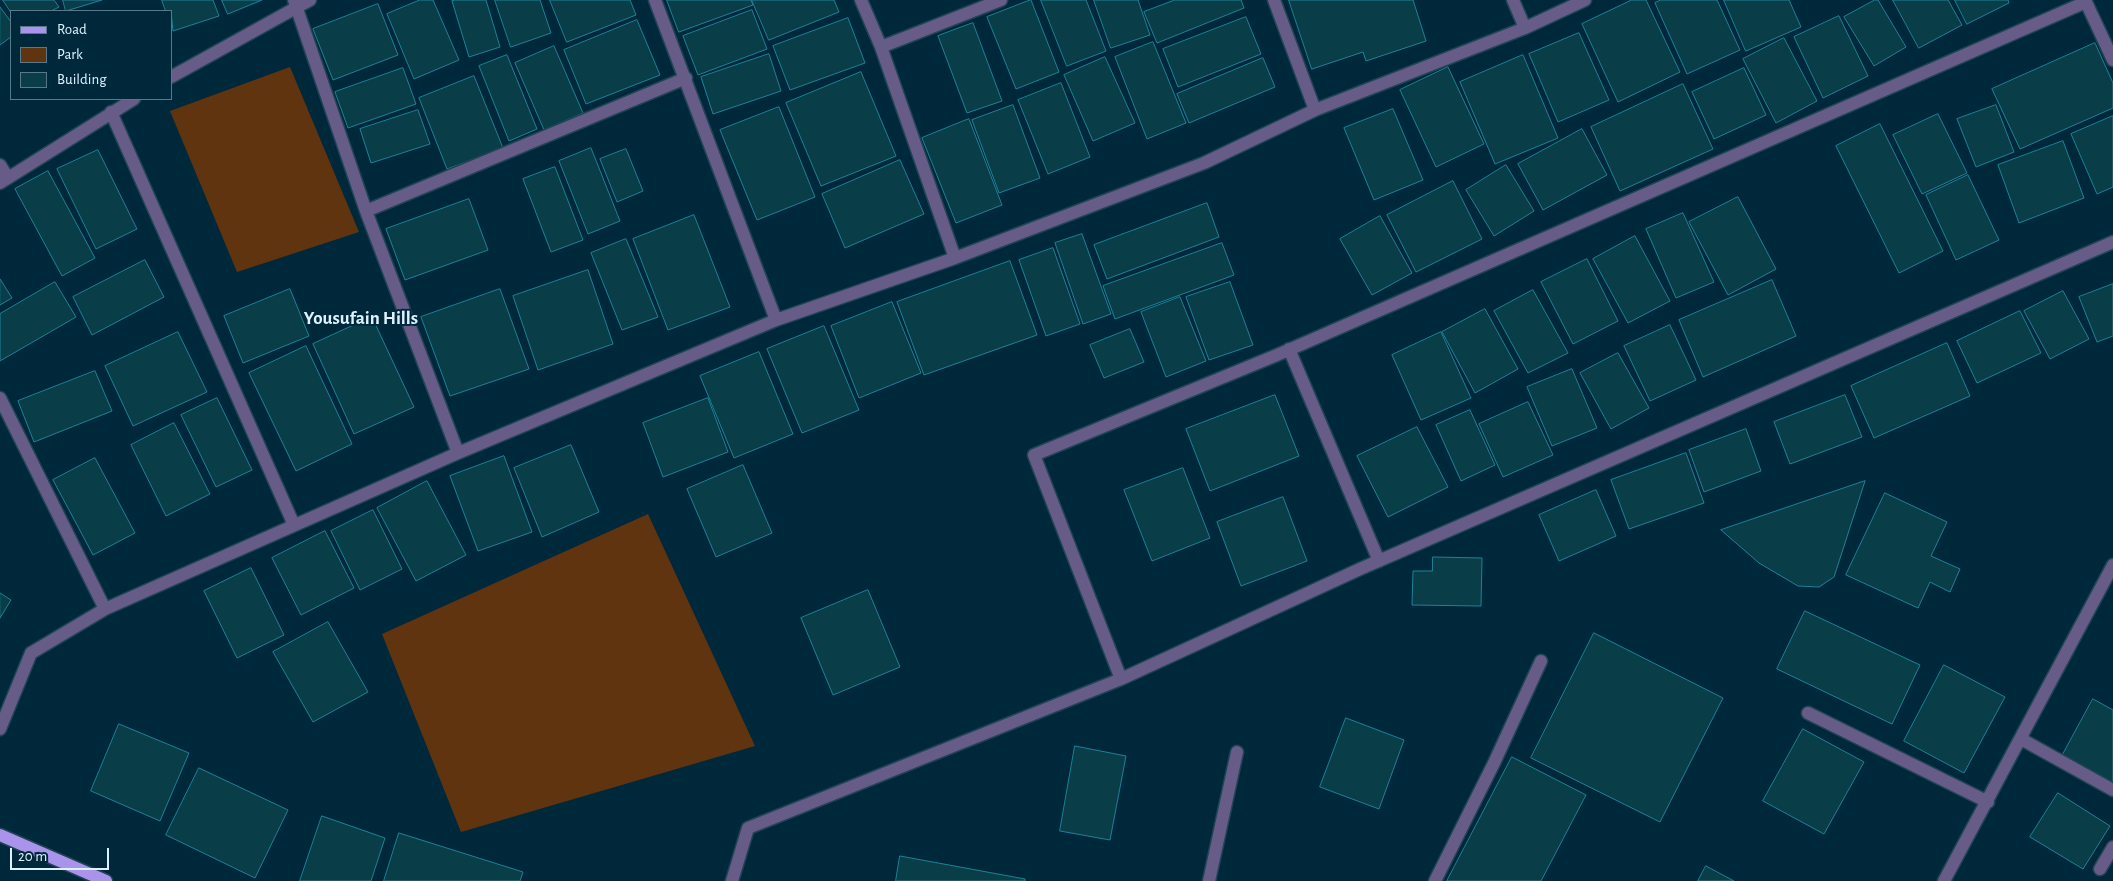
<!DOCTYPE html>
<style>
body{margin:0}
#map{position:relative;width:2113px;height:881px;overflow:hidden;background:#00283b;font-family:"Alegreya Sans",sans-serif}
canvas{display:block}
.legend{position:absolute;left:10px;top:10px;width:162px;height:90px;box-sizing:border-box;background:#00283b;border:1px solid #587989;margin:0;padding:6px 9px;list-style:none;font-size:15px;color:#ddf2fe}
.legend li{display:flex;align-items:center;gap:10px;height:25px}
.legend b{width:25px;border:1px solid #587989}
.scale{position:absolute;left:10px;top:848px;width:99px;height:22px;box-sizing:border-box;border:2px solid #ddf2fe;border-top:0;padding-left:6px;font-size:15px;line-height:18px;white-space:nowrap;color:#ddf2fe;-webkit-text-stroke:4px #00283b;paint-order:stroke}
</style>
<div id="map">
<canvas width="2113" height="881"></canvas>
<ul class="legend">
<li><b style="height:6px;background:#aa93eb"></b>Road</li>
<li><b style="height:14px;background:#613410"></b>Park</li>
<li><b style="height:14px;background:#093e49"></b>Building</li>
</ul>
<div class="scale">20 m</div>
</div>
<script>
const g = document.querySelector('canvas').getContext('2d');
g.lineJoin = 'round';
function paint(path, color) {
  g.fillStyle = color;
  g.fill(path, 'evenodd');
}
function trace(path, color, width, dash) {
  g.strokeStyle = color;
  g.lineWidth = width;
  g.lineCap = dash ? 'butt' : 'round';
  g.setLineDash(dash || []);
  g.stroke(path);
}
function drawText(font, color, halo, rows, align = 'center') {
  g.font = font + ' "Alegreya Sans",sans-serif';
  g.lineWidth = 4;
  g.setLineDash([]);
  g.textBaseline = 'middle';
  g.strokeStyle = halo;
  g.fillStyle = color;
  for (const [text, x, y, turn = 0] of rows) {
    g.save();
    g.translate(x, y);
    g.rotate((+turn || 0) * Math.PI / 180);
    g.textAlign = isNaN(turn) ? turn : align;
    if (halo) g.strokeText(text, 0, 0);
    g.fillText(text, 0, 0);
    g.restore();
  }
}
paint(new Path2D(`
 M 290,67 L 359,232 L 237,272 L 170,111 Z
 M 648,514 L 755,746 L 461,832 L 382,634 Z`), '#613410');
const building = new Path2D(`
 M 3,0 L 54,0 L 59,7 L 51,11 L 11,12 Z
 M 63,0 L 102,0 L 66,11 Z
 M 162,0 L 213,0 L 219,16 L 173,31 L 171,11 L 166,11 Z
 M 222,0 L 262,0 L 228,14 Z
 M 420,0 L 433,0 L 459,60 L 414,79 L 387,14 Z
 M 456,0 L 486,0 L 500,47 L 469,57 L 452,1 Z
 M 495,0 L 540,0 L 551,33 L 511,47 Z
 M 550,0 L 630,0 L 636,15 L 567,42 Z
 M 667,0 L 751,0 L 753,5 L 679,32 Z
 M 752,0 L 834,0 L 839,12 L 769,40 Z
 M 1031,0 L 1059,72 L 1016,89 L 987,17 Z
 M 1041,0 L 1086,0 L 1106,51 L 1067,66 Z
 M 1094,0 L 1138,0 L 1150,35 L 1111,48 Z
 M 1175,0 L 1241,0 L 1244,8 L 1157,43 L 1144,12 Z
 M 1289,0 L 1413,0 L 1426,41 L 1366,61 L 1363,52 L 1312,69 Z
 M 1632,0 L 1646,0 L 1680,72 L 1618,102 L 1582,24 Z
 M 1661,0 L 1717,0 L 1740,50 L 1687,74 L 1655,3 Z
 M 1724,0 L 1789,0 L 1801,27 L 1746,51 Z
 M 1875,0 L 1878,0 L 1906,47 L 1874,66 L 1844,17 Z
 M 1893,0 L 1948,0 L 1962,25 L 1919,48 Z
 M 1955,0 L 2008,0 L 2009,3 L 1967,24 Z
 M 378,4 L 398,55 L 333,80 L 313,29 Z
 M 0,7 L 11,22 L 11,37 L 0,45 Z
 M 752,10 L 767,49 L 698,75 L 683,36 Z
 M 1839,16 L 1868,76 L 1823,98 L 1794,37 Z
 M 1246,17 L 1261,54 L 1178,87 L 1163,49 Z
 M 848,18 L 865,63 L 790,90 L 773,46 Z
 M 637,20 L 660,75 L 586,104 L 564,50 Z
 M 973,23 L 1002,101 L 967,113 L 938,36 Z
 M 1579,33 L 1609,100 L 1558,122 L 1529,54 Z
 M 1784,38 L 1817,101 L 1776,123 L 1743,59 Z
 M 1153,42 L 1186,123 L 1147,139 L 1115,57 Z
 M 2095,43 L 2113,83 L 2113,108 L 2020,149 L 1992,89 Z
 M 554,46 L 583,113 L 544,130 L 515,63 Z
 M 769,54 L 781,91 L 713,114 L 701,77 Z
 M 507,55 L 537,129 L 509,141 L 479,66 Z
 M 1523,55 L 1558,138 L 1495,164 L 1460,82 Z
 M 1105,57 L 1135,123 L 1093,141 L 1064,75 Z
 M 1263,58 L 1275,87 L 1189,123 L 1177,94 Z
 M 1448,67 L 1484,144 L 1436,167 L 1400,90 Z
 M 403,68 L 416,104 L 348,128 L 335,92 Z
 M 1744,68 L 1766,115 L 1714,139 L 1692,92 Z
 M 861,72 L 896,156 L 821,186 L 786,103 Z
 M 474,76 L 503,148 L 447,169 L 419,98 Z
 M 1061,83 L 1090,157 L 1048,174 L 1018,100 Z
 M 1683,84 L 1713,149 L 1620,191 L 1591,127 Z
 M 1013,105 L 1040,178 L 999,193 L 972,120 Z
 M 1996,105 L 2014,152 L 1976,167 L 1957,119 Z
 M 779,107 L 815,197 L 757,220 L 720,130 Z
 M 1393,109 L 1423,180 L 1374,200 L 1344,128 Z
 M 418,110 L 430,144 L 371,163 L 360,129 Z
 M 1938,114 L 1967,173 L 1922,194 L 1893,135 Z
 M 2113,116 L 2113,187 L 2097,194 L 2071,134 Z
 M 969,119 L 1002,205 L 956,223 L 922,138 Z
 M 1880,124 L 1943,251 L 1899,273 L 1836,146 Z
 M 1582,129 L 1607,175 L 1543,210 L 1518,164 Z
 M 2063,141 L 2084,198 L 2019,223 L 1998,165 Z
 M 591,148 L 620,221 L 588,234 L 559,161 Z
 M 626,149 L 643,191 L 617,202 L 600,159 Z
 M 98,150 L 137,229 L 96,249 L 57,169 Z
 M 900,160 L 924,214 L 845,248 L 822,194 Z
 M 1506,165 L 1534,211 L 1494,236 L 1466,190 Z
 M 555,167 L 583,240 L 551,252 L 523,179 Z
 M 48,171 L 95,258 L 62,276 L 15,189 Z
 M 1968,175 L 1999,240 L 1956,260 L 1926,195 Z
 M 1453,181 L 1482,239 L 1416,272 L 1387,215 Z
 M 1738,197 L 1776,269 L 1728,295 L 1689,222 Z
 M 469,199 L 488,250 L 405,280 L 386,229 Z
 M 1207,203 L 1219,237 L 1107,279 L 1094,245 Z
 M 1683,213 L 1714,282 L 1676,298 L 1646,229 Z
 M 694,215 L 730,307 L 668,330 L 633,239 Z
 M 1380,216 L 1412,273 L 1372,295 L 1340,239 Z
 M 1082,234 L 1111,314 L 1083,324 L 1055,243 Z
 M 1635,236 L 1670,301 L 1628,323 L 1593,259 Z
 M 626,239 L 658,317 L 622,330 L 591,253 Z
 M 1222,243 L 1234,275 L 1115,319 L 1103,286 Z
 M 1053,248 L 1080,324 L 1046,336 L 1019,260 Z
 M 1587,259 L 1618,321 L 1573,344 L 1541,282 Z
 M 145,260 L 164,297 L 92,335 L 73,297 Z
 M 1010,261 L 1037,335 L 924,375 L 897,302 Z
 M 588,270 L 613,344 L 538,370 L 513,296 Z
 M 0,279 L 12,298 L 0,305 Z
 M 1772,280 L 1796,336 L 1703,377 L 1679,320 Z
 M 55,282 L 76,317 L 0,361 L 0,314 Z
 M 1230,282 L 1253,345 L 1209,360 L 1186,297 Z
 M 2113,284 L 2113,336 L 2097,342 L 2079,297 Z
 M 290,289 L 309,336 L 243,363 L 224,316 Z
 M 500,289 L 529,369 L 450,396 L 421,317 Z
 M 1533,290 L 1568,353 L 1528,373 L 1494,311 Z
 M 2063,291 L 2089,339 L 2050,359 L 2024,311 Z
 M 1180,297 L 1206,361 L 1166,377 L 1141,312 Z
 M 892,302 L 921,373 L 859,398 L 831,326 Z
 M 1485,309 L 1518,369 L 1475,393 L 1442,332 Z
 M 2020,311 L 2041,353 L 1977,383 L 1957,341 Z
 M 372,317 L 414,407 L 354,434 L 313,344 Z
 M 1670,325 L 1696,380 L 1650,401 L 1624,346 Z
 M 824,326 L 859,410 L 802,433 L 767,349 Z
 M 1130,329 L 1144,362 L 1104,378 L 1090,345 Z
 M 178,332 L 207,392 L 133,426 L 105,366 Z
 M 1441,332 L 1471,398 L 1421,420 L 1392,355 Z
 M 1947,343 L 1970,396 L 1874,438 L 1851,386 Z
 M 306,346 L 352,444 L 296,471 L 249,373 Z
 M 759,352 L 793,434 L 734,458 L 700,376 Z
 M 1618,353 L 1649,408 L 1611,429 L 1580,373 Z
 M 1572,369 L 1597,428 L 1552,446 L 1527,387 Z
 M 95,371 L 112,411 L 34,442 L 18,401 Z
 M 1275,395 L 1299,456 L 1210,491 L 1186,429 Z
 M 1845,395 L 1862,437 L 1790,464 L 1774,422 Z
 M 217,398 L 252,470 L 216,487 L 181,415 Z
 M 708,398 L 728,452 L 663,477 L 643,423 Z
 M 1528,402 L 1553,455 L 1503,477 L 1479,424 Z
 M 1470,410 L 1495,465 L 1461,481 L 1436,425 Z
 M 174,423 L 210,494 L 166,516 L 131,445 Z
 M 1417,427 L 1448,487 L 1388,517 L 1357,456 Z
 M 1746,429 L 1761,471 L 1704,492 L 1689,450 Z
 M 571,445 L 599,512 L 542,537 L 514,468 Z
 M 1686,453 L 1704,503 L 1629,529 L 1611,480 Z
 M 504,456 L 532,532 L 478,551 L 450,476 Z
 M 95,458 L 135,533 L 93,555 L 53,480 Z
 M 743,465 L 772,533 L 716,557 L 687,489 Z
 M 1183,468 L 1210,538 L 1152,561 L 1124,490 Z
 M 427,481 L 466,555 L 416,581 L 377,508 Z
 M 1865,481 L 1834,577 L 1819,587 L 1798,586 L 1759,563 L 1721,530 Z
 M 1596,490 L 1616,536 L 1559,561 L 1539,515 Z
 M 1885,493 L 1947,522 L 1931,556 L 1960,569 L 1950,592 L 1930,582 L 1918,608 L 1846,575 Z
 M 1283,497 L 1307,561 L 1241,586 L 1217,522 Z
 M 373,510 L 402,569 L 360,590 L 331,531 Z
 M 325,531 L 354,588 L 301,615 L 272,558 Z
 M 1433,557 L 1482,558 L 1481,606 L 1412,605 L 1413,571 L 1432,571 Z
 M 251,568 L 284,635 L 237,658 L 204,591 Z
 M 868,590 L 900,667 L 833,695 L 801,618 Z
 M 0,593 L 11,600 L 0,618 Z
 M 1805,611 L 1920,665 L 1892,724 L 1777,669 Z
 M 328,622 L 368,692 L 313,722 L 273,652 Z
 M 1594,633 L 1723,698 L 1660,822 L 1531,758 Z
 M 1944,665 L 2005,697 L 1964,773 L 1904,741 Z
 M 2093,699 L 2113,710 L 2113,786 L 2061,758 Z
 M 1346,718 L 1404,740 L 1379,809 L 1320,787 Z
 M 119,724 L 189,753 L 160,821 L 91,791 Z
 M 1803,729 L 1864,762 L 1824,834 L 1763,801 Z
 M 1075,746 L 1126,756 L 1110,840 L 1060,831 Z
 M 1512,757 L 1586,795 L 1541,881 L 1447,881 Z
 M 199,768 L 288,810 L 255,878 L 166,835 Z
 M 2058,793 L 2110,826 L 2083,869 L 2030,837 Z
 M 322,816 L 385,838 L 371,881 L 300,881 Z
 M 399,833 L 523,872 L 520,881 L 384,881 Z
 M 900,856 L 1025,879 L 1025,881 L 896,881 Z
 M 1706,866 L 1734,881 L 1698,881 Z`);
paint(building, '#093e49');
trace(building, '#1d8297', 1);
const street = new Path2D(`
 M 294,0 L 366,211 L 458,453
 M 655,0 L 776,320
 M 861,0 L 881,47 L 955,258
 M 1274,0 L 1315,110
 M 1513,0 L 1525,28
 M 2085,0 L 2113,60
 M 881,47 L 1001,0
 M 171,77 L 310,0
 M 111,112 L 294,525
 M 0,165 L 8,178
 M 0,183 L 134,99
 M 366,211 L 686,78
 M 1289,349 L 1379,561
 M 0,398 L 105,609
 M 1121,679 L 1034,455 L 1277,355 L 2086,2
 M 1808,713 L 1988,802
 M 0,729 L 31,653 L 105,609 L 458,453 L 776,320 L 955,258 L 1204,163 L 1315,110 L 1525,28 L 1585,0
 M 2021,739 L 2113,790
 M 2100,869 L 2113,847
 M 732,881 L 748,828 L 1121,679 L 1360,569 L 2113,242
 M 1209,881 L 1237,752
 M 1435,881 L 1494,763 L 1541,661
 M 1944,881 L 2113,565`);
const primary = new Path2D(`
 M 0,835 L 106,881`);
trace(street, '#1f4456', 15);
trace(primary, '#1f4456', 15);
trace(street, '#675c87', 12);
trace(primary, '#aa93eb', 12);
drawText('bold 19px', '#ddf2fe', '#00283b', [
 ["Yousufain Hills",361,318]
]);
</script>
